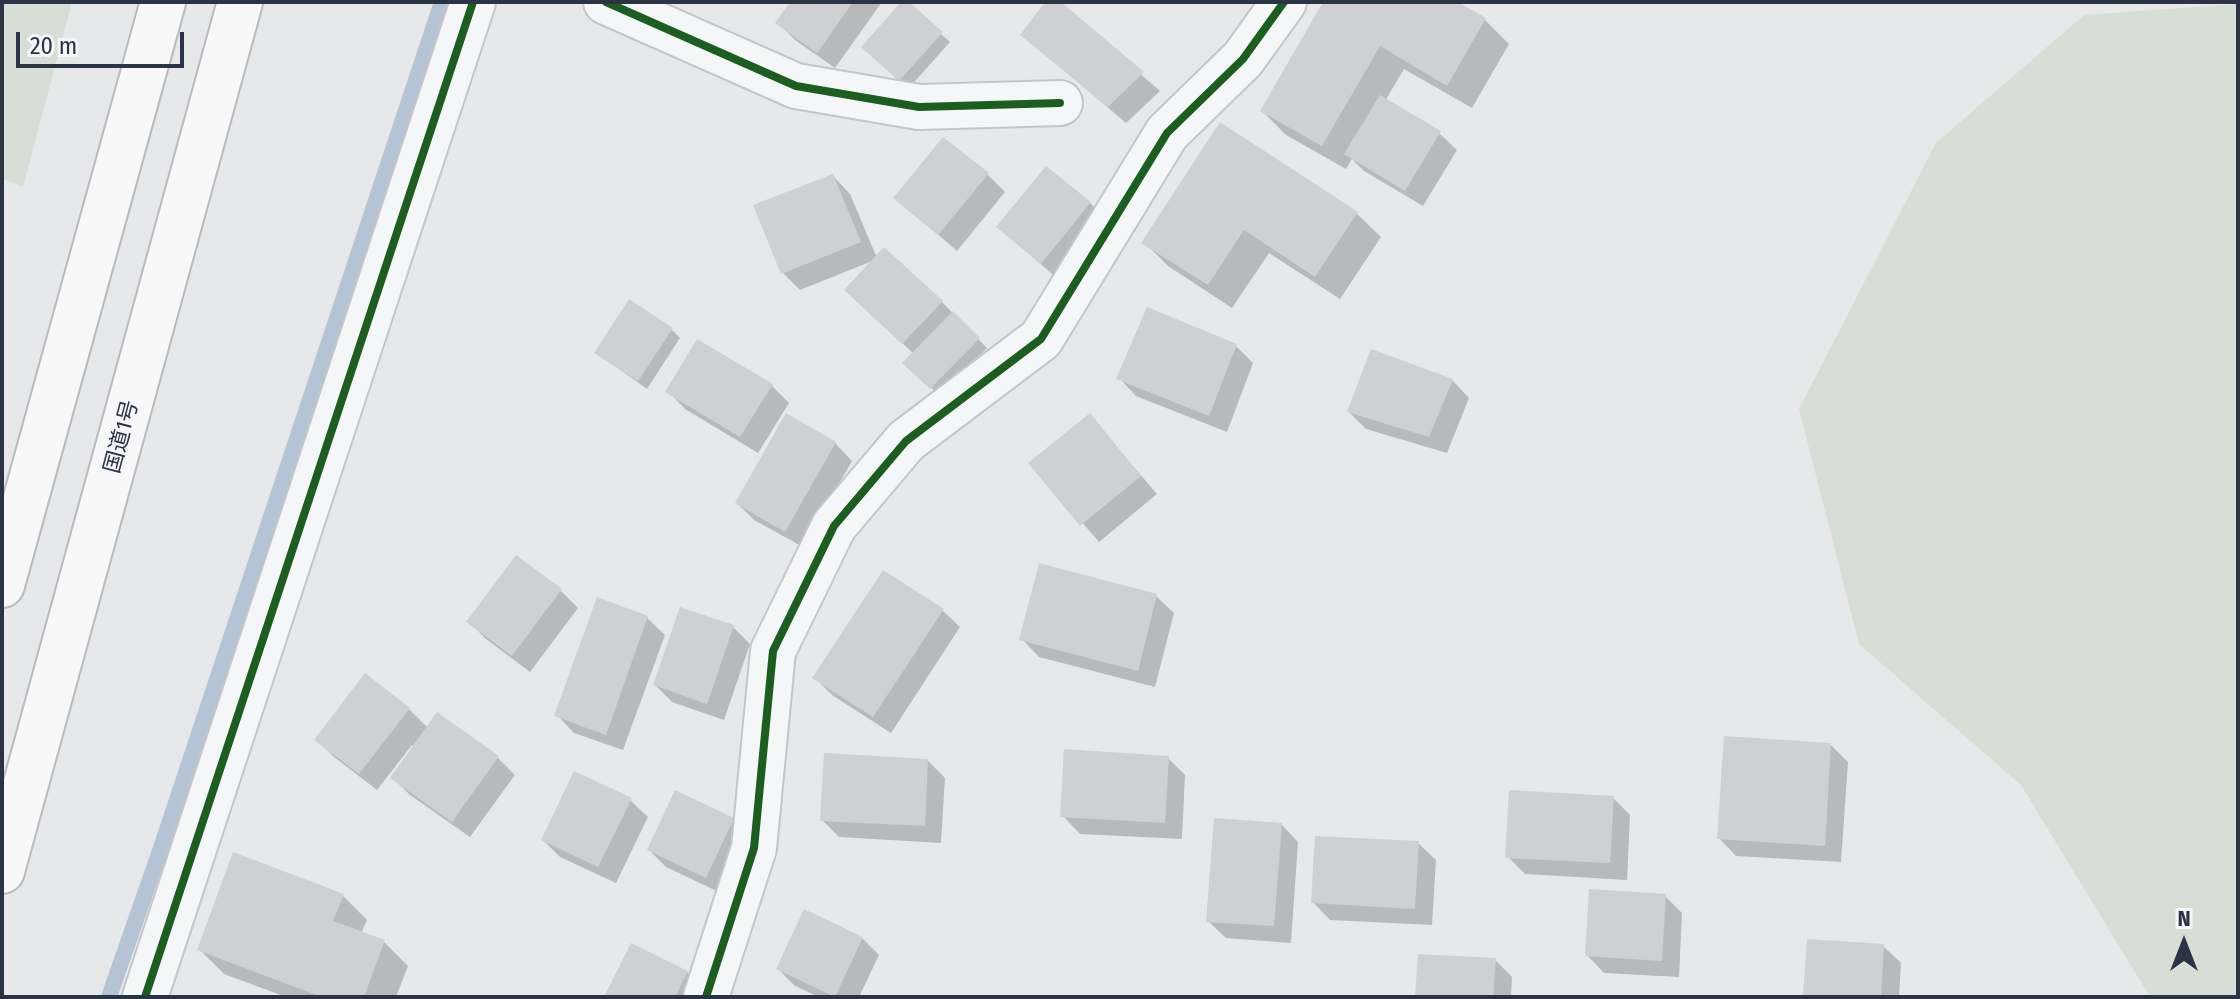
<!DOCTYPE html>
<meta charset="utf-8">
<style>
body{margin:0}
#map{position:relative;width:2240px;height:999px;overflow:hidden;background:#e6e8ea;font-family:"Fira Sans Condensed",sans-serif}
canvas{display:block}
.frame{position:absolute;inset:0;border:4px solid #2b3445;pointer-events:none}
.north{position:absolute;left:2144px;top:903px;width:80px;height:80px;-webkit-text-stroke:6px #f4f6f9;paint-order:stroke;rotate:0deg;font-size:22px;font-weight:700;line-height:32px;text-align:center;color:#2b3445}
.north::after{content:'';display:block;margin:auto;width:28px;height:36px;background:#2b3445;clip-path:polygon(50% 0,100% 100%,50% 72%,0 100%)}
.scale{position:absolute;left:16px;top:32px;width:168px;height:36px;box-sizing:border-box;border:4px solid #2b3445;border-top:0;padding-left:10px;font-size:24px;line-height:28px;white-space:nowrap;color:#2b3445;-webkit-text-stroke:6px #f4f6f9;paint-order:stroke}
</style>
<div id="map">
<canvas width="2240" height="999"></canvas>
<div class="frame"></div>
<div class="north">N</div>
<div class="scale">20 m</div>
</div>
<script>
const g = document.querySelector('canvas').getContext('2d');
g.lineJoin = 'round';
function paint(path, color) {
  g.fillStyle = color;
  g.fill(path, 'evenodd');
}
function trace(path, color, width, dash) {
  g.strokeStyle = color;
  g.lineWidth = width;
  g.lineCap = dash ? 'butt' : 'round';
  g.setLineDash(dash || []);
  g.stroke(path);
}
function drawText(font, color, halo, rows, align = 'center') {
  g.font = font + ' "Fira Sans Condensed","Noto Sans JP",sans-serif';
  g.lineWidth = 6;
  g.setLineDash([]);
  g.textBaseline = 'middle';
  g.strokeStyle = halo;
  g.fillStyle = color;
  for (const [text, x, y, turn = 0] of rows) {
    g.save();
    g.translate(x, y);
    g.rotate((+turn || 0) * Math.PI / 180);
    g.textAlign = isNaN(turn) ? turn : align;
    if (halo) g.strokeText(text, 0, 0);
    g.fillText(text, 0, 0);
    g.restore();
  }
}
paint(new Path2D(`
 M 2,2 L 72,2 L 23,187 L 2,178 Z
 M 2238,4 L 2238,997 L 2150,997 L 2021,785 L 1859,644 L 1799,409 L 1936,143 L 2084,15 Z`), '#d6ded6');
paint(new Path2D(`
 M 792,2 L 882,2 L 835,68 L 795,40 L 778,23 Z
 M 904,2 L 950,42 L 909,88 L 872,55 Z
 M 1048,2 L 1058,2 L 1160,91 L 1126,123 L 1023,35 Z
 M 1325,2 L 1454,2 L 1485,20 L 1509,44 L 1472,108 L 1404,69 L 1385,101 L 1439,133 L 1457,150 L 1423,206 L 1364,171 L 1352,159 L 1346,169 L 1286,135 L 1262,111 Z
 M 987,174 L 1005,192 L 957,251 L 896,198 Z
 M 833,176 L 850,194 L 877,258 L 942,302 L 987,348 L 940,396 L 905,363 L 914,354 L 864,307 L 875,260 L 800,290 L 783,273 Z
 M 1090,203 L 1107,220 L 1059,280 L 998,227 Z
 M 1357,214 L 1381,237 L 1340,299 L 1269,253 L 1232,308 L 1168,266 L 1144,242 Z
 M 671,329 L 680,338 L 647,389 L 597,353 Z
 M 1236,346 L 1253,363 L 1227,432 L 1136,396 L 1119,378 Z
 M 1452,380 L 1469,398 L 1447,453 L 1366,429 L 1349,412 Z
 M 772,386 L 789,403 L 758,453 L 685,409 L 668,391 Z
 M 1090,416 L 1157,494 L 1099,542 L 1031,463 Z
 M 835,443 L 852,461 L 803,547 L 754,520 L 737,503 Z
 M 561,591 L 578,608 L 530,672 L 486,639 L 469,622 Z
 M 1156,596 L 1174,613 L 1155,687 L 1039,657 L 1022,639 Z
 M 942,610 L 960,627 L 891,733 L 832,695 L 815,678 Z
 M 647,618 L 665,635 L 623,750 L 574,733 L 557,715 Z
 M 733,627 L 750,644 L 724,720 L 672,702 L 655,685 Z
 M 409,709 L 428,728 L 497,757 L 515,775 L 470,837 L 410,795 L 393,778 L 415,747 L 412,745 L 377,790 L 334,757 L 317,740 Z
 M 1831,745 L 1848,762 L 1841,862 L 1736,856 L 1719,838 Z
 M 1168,758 L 1185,775 L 1182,839 L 1080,834 L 1063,816 Z
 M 928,761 L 945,778 L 941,843 L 839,837 L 822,820 Z
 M 1613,798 L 1630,815 L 1627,880 L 1525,874 L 1508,857 Z
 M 630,800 L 648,817 L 616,883 L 560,857 L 543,840 Z
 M 733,820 L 750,837 L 723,894 L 666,867 L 649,850 Z
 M 1281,824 L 1298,842 L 1291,943 L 1226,938 L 1208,921 Z
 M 1418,843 L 1436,860 L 1432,925 L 1330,920 L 1313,902 Z
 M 343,896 L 367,920 L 361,933 L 384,942 L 408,966 L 396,997 L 286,997 L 224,974 L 200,950 Z
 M 1665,896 L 1682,913 L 1679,977 L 1604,973 L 1587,955 Z
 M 862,938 L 879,955 L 859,997 L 819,997 L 795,986 L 778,969 Z
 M 1883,946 L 1901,963 L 1899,997 L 1805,997 Z
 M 1495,960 L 1512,977 L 1511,997 L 1417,997 Z
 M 687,972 L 704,990 L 701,997 L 607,997 Z`), '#0003');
trace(new Path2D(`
 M 109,997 L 161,848 L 442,2`), '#b4c4d5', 16);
paint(new Path2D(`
 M 790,2 L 853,2 L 817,53 L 775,23 Z
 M 901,2 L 909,2 L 943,32 L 899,81 L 861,47 Z
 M 1045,2 L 1061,2 L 1144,72 L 1108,107 L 1020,35 Z
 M 1323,2 L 1458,2 L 1486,18 L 1447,86 L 1380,46 L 1322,146 L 1260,111 Z
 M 1380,95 L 1441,131 L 1405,191 L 1344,154 Z
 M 1220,122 L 1358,212 L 1315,277 L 1244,230 L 1208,285 L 1141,243 Z
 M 943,137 L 989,173 L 938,235 L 893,198 Z
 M 1046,166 L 1091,202 L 1041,264 L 996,227 Z
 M 833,174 L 861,242 L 781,274 L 753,205 Z
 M 884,247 L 943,301 L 902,344 L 844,290 Z
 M 629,299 L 673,328 L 638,381 L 594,353 Z
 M 1147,307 L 1237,344 L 1209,416 L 1116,379 Z
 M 953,311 L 980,338 L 930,389 L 902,363 Z
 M 697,339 L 773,384 L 740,437 L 665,392 Z
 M 1371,349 L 1453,379 L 1429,437 L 1347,412 Z
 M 786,413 L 836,442 L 785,532 L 735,503 Z
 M 1090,413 L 1141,476 L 1080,526 L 1028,463 Z
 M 516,555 L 562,589 L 512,656 L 466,622 Z
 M 1039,563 L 1157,594 L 1138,671 L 1019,640 Z
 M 883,570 L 944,609 L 873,717 L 812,678 Z
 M 597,597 L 648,616 L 606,735 L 554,716 Z
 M 680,607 L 734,625 L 707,704 L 653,685 Z
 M 365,673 L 410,708 L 359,774 L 314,740 Z
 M 437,712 L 499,756 L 452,822 L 390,778 Z
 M 1724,736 L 1831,743 L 1825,846 L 1717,839 Z
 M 1064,749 L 1169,756 L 1165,823 L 1060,817 Z
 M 824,753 L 928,759 L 925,826 L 820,821 Z
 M 574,771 L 632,798 L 598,867 L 541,840 Z
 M 675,790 L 734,818 L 706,878 L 647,850 Z
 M 1509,790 L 1614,796 L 1610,863 L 1505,858 Z
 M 1214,818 L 1282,823 L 1274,926 L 1206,922 Z
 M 1315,836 L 1419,841 L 1415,909 L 1311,903 Z
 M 233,852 L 344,894 L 333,921 L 385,940 L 364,997 L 322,997 L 197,950 Z
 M 1589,889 L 1666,894 L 1662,961 L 1585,956 Z
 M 804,909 L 863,937 L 835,997 L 776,969 Z
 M 1807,939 L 1884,944 L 1881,997 L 1803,997 Z
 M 631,943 L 688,971 L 675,997 L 604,997 Z
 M 1418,954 L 1496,958 L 1493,997 L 1415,997 Z`), '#ced0d3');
const street = new Path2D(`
 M 606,2 L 796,86 L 919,107 L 1060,103
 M 145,997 L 473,2
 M 706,997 L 754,848 L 773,651 L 834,526 L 906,441 L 1041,339 L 1167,133 L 1243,59 L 1284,2`);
const highway = new Path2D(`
 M 2,585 L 163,2
 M 2,871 L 240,2`);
trace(street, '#c4c6c8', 48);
trace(highway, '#b8bbbf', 48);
trace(street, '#f5f6f7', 44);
trace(highway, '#f8f8f8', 44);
trace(new Path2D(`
 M 606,2 L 796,86 L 919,107 L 1060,103
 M 145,997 L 473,2
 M 706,997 L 754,848 L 773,651 L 834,526 L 906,441 L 1041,339 L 1167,133 L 1243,59 L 1284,2`), '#1b5e20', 8);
drawText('22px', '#2b3445', '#f4f6f9', [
 ["国道1号",122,437,-75]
]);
</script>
